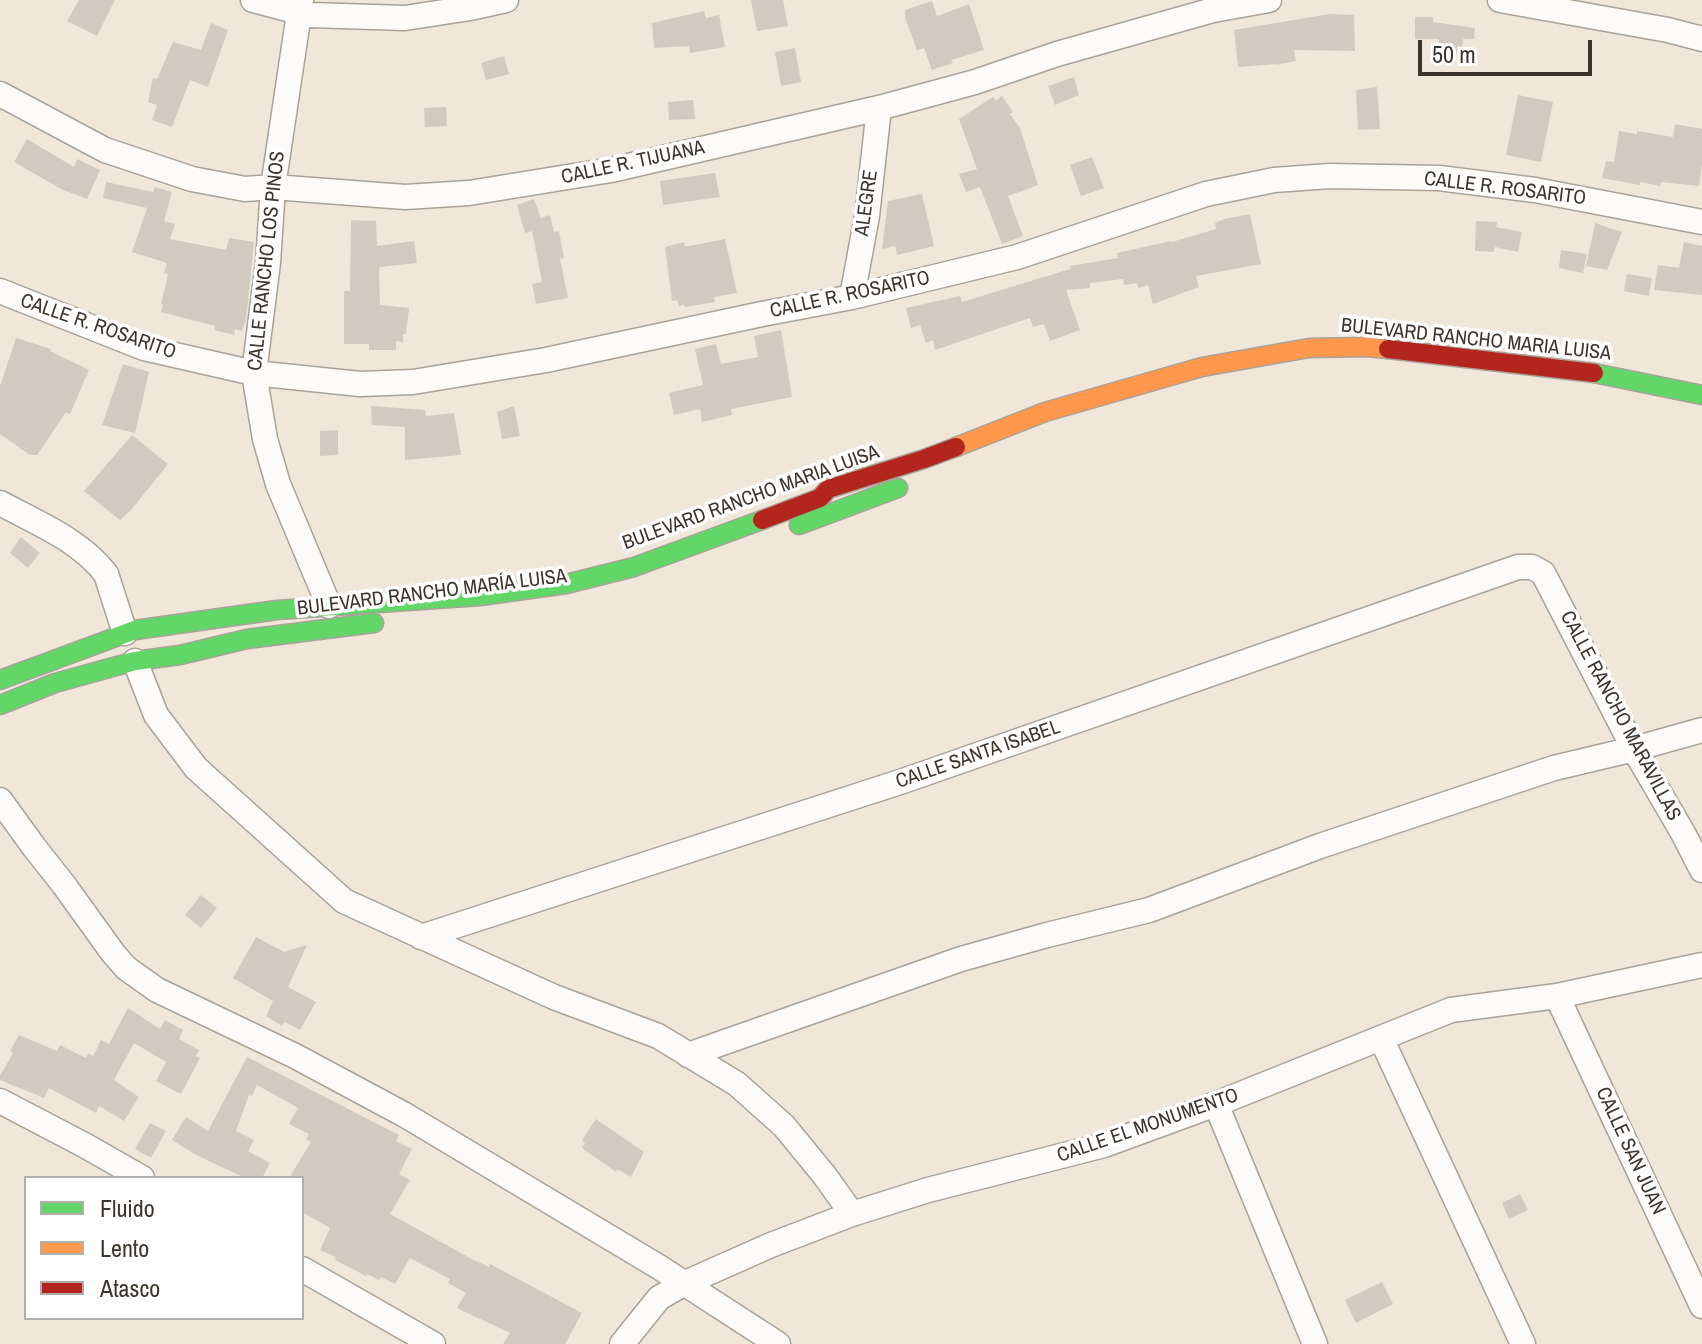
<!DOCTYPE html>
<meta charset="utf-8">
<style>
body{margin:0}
#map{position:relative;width:1702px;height:1344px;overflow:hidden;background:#f0e6da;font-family:"Archivo Narrow",sans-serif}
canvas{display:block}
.legend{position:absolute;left:24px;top:1176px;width:280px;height:144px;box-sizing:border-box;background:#fff;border:2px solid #b1aeab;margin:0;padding:10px 14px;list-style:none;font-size:24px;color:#3c352d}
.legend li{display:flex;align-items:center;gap:16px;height:40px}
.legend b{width:40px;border:2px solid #b1aeab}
.scale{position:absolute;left:1418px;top:40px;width:174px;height:36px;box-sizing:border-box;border:4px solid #3c352d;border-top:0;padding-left:10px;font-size:24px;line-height:28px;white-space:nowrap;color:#3c352d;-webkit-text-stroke:6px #fff;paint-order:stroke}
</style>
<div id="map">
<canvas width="1702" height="1344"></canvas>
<ul class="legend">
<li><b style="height:10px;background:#63d668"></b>Fluido</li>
<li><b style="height:10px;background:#ff974d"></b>Lento</li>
<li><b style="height:10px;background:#b3261e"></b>Atasco</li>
</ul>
<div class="scale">50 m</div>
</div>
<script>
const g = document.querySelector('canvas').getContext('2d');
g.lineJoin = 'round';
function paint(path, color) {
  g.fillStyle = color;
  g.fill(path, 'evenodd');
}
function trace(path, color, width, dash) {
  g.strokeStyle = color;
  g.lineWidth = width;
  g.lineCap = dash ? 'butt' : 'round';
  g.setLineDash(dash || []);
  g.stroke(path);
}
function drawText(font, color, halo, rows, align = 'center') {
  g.font = font + ' "Archivo Narrow",sans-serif';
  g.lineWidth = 7;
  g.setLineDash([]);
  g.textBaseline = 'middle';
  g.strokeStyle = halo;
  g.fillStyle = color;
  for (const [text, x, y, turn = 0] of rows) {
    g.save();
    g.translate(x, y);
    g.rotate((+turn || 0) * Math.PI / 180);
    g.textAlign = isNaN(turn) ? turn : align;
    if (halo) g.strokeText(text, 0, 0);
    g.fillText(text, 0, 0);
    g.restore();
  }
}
paint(new Path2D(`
 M 79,0 L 115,0 L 97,36 L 67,21 Z
 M 751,0 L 783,0 L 788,26 L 757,31 Z
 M 932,1 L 937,16 L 969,4 L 984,50 L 951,60 L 953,63 L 932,70 L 924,48 L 917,50 L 905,18 L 905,10 Z
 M 704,11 L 706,18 L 719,15 L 725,47 L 690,53 L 689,46 L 654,48 L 652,23 Z
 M 1330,14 L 1354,15 L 1355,51 L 1294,50 L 1296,61 L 1276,65 L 1276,64 L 1238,67 L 1234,30 Z
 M 1415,17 L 1433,17 L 1433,22 L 1475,28 L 1474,39 L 1463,39 L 1462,47 L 1457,46 L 1457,53 L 1437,52 L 1439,39 L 1415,39 Z
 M 211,23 L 228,30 L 208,87 L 190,80 L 172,127 L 152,120 L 157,105 L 148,102 L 153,78 L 157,79 L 173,42 L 201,50 Z
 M 795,48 L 801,82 L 781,86 L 775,52 Z
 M 504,56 L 509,74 L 486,80 L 481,63 Z
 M 1074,77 L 1079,95 L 1055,105 L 1048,86 Z
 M 1377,87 L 1380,129 L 1358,130 L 1356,90 Z
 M 1518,95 L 1553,102 L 1541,162 L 1506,155 Z
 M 1002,96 L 1013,112 L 1010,114 L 1020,128 L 1038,185 L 1008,196 L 1023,236 L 1002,244 L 980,187 L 966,192 L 959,174 L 977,169 L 959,119 L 993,97 L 996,101 Z
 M 693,100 L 695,119 L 669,120 L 668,102 Z
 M 446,107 L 447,126 L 425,127 L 424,108 Z
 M 1675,124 L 1702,129 L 1702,165 L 1699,186 L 1661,182 L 1660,186 L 1640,182 L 1640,185 L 1602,178 L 1606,161 L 1614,162 L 1619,131 L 1637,134 L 1637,131 L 1673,137 Z
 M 27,139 L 74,167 L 77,159 L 100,170 L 87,199 L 61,189 L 14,162 Z
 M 1092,157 L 1104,188 L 1081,196 L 1070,165 Z
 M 715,173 L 720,197 L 663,205 L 660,181 Z
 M 106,182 L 153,192 L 155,187 L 172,192 L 164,221 L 175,224 L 170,239 L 226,250 L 229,238 L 254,242 L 246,320 L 242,331 L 235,329 L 234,335 L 214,330 L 215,326 L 161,312 L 163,305 L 161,304 L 168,274 L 164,273 L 167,263 L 132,252 L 147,208 L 103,198 Z
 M 922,194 L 934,246 L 897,255 L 895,246 L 882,249 L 888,201 Z
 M 534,199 L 541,218 L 550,215 L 554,232 L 559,231 L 564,258 L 560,259 L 568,298 L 536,304 L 532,284 L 542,282 L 532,231 L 525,233 L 517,205 Z
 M 1250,214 L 1261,264 L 1196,276 L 1199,287 L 1153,304 L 1148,285 L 1138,288 L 1137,283 L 1124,285 L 1123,279 L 1090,283 L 1090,288 L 1066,290 L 1080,330 L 1050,341 L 1044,324 L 1033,327 L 1030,318 L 935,350 L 933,340 L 926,343 L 920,325 L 911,328 L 906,308 L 960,296 L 962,302 L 1070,269 L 1070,266 L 1118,258 L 1117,253 L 1171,241 L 1172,242 L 1216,229 L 1215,223 L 1224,219 Z
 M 351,220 L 376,221 L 377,246 L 414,241 L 417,263 L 380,267 L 379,271 L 380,305 L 409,308 L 406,334 L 403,334 L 403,342 L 396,341 L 396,350 L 369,350 L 369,344 L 344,344 L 344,291 L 350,291 Z
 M 1476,221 L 1497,222 L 1496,227 L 1522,232 L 1518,252 L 1495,247 L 1493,252 L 1475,251 Z
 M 1595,223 L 1622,232 L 1607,270 L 1586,266 Z
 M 725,239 L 737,293 L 714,297 L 715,302 L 685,307 L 684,305 L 679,306 L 677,300 L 672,301 L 665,247 L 684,242 L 685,246 L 689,246 Z
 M 1684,242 L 1702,246 L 1702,295 L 1654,290 L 1658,265 L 1679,268 Z
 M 1561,250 L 1587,254 L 1583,273 L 1559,268 Z
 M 1627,274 L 1652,278 L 1649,296 L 1624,291 Z
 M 781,330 L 792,397 L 731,409 L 732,415 L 702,422 L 700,409 L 674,415 L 669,393 L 703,385 L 695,349 L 716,344 L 721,364 L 758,357 L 754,336 Z
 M 16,338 L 51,349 L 50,351 L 89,370 L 70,414 L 66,412 L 37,455 L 30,455 L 0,434 L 0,386 Z
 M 123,364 L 149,372 L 135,433 L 102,425 Z
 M 371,406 L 425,410 L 426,416 L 454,413 L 461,455 L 405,460 L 405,427 L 372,425 Z
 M 514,406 L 520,436 L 502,439 L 497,412 Z
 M 338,430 L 338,455 L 320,456 L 320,431 Z
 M 132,435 L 168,464 L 131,510 L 120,520 L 84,491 Z
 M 21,537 L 40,553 L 28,568 L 10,553 Z
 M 201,895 L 217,908 L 201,928 L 185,915 Z
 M 256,937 L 284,952 L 307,945 L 288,987 L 316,1002 L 300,1030 L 285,1022 L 282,1026 L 266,1016 L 273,1001 L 233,978 Z
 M 128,1008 L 160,1029 L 165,1020 L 183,1030 L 179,1039 L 199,1050 L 196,1056 L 200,1058 L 181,1094 L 156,1081 L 166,1062 L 134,1043 L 114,1080 L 139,1097 L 124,1121 L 99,1106 L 96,1113 L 49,1088 L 44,1098 L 0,1080 L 0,1076 L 13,1053 L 10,1051 L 19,1035 L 57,1051 L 60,1045 L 86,1058 L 88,1053 L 93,1056 L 101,1040 L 109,1044 Z
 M 247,1057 L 399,1135 L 396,1141 L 412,1149 L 399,1174 L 410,1180 L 390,1214 L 470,1258 L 489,1267 L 490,1264 L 582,1313 L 565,1344 L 503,1344 L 510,1333 L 457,1308 L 466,1293 L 448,1283 L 450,1279 L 410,1258 L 395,1284 L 381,1277 L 379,1280 L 367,1274 L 366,1276 L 335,1260 L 336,1257 L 320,1250 L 330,1228 L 302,1212 L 302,1178 L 296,1178 L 291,1175 L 311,1142 L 306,1139 L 309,1134 L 289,1124 L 298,1108 L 257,1085 L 252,1096 L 249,1095 L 236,1131 L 254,1140 L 248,1151 L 270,1163 L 262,1178 L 245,1178 L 198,1156 L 172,1140 L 186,1117 L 208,1131 Z
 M 596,1119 L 644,1152 L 631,1177 L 617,1169 L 616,1172 L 582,1148 L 585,1143 L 582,1140 Z
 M 150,1123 L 166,1131 L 151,1158 L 135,1149 Z
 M 1520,1194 L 1528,1210 L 1509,1219 L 1502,1203 Z
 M 1382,1282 L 1393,1304 L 1356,1323 L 1345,1300 Z`), '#d2cac1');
const street = new Path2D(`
 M 253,0 L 310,15 L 405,18 L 470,8 L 506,0
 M 301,0 L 273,187 L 268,263 L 254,373 L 265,439 L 278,484 L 329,606
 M 1500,0 L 1668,30 L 1702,39
 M 0,94 L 105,150 L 192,179 L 245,189 L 273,187 L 405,197 L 469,193 L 611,170 L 879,108 L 975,82 L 1057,54 L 1213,10 L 1269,0
 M 0,291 L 144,348 L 254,373 L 360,384 L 413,382 L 546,360 L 762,314 L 852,297 L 1017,257 L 1206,194 L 1274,180 L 1330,176 L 1439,178 L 1535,190 L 1702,222
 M 852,297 L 867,216 L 879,108
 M 0,503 C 37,523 80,540 106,574 L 125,633
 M 135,661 L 156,715 L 196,768 L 344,901 L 554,997 L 658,1036 L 737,1084 L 784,1126 L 825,1176 L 852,1214
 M 0,800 L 34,847 L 64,885 L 113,953 L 126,968 L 157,990 L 295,1056 L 405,1115 L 659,1267 L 778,1344
 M 421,937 L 903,781 L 1518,567 L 1532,567 L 1543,573 L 1634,749 L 1683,833 L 1702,870
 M 1557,996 L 1702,1306
 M 1381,1038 L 1523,1344
 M 688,1055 L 961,959 L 1047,935 L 1149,910 L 1320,846 L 1554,768 L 1634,749 L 1702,730
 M 0,1101 L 86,1146 L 142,1178
 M 1216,1104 L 1315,1344
 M 302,1269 L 433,1344
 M 622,1344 L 659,1298 L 683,1284 L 771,1245 L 852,1214 L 928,1190 L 1104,1145 L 1216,1104 L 1451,1010 L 1557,996 L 1702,965`);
const fast = new Path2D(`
 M 1594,373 L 1702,395
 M 799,525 L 898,488
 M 0,680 L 135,630 L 277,610 L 480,596 L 566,584 L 634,567 L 762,520
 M 0,705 L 55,683 L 135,661 L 180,655 L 247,639 L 374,623`);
const slow = new Path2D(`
 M 956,447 L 1045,412 L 1202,367 L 1309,348 L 1367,347 L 1388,349`);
const jam = new Path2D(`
 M 1388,349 L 1594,373
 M 762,520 L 820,498 L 828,489 L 924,459 L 956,447`);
trace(street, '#a9a299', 27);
trace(fast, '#a9a299', 21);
trace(slow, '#a9a299', 21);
trace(jam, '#a9a299', 21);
trace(street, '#fdfbf9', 24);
trace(fast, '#63d668', 18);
trace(slow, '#ff974d', 18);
trace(jam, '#b3261e', 18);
drawText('20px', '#3c352d', '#fff', [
 ["CALLE R. TIJUANA",633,163,-12],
 ["CALLE R. ROSARITO",1505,189,7],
 ["ALEGRE",867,203,-82],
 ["CALLE RANCHO LOS PINOS",267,261,-84],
 ["CALLE R. ROSARITO",850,295,-12],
 ["CALLE R. ROSARITO",98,327,19],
 ["BULEVARD RANCHO MARIA LUISA",1476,340,6],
 ["BULEVARD RANCHO MARIA LUISA",751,498,-20],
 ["BULEVARD RANCHO MARÍA LUISA",432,593,-7],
 ["CALLE RANCHO MARAVILLAS",1620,716,62],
 ["CALLE SANTA ISABEL",978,755,-19],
 ["CALLE EL MONUMENTO",1148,1126,-19],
 ["CALLE SAN JUAN",1630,1151,65]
]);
</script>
